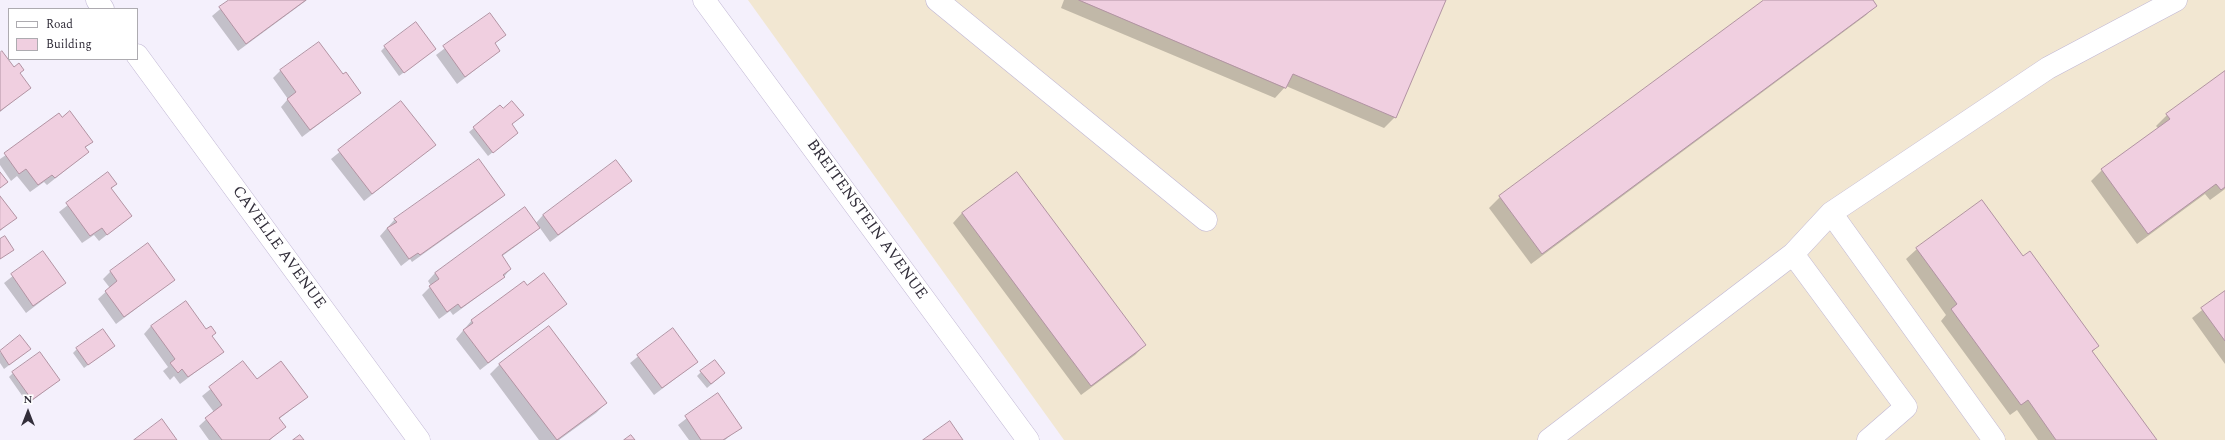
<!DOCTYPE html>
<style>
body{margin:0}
#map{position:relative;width:2225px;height:440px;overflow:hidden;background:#f4f0fc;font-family:Spectral,serif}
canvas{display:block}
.legend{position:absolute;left:8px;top:8px;width:130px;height:52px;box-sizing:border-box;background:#fff;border:1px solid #adabb0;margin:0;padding:5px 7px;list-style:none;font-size:12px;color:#322e3a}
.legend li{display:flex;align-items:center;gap:8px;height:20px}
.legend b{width:20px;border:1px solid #adabb0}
.north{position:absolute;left:8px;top:392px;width:40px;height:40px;-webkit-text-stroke:3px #fff;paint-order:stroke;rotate:0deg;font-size:11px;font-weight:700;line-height:16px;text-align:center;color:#322e3a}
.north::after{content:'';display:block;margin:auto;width:14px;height:18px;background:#322e3a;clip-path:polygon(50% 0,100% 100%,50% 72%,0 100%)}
</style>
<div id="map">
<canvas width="2225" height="440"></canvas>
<ul class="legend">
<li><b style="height:5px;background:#fff"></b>Road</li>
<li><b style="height:11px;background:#f0cfe0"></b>Building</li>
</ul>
<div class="north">N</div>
</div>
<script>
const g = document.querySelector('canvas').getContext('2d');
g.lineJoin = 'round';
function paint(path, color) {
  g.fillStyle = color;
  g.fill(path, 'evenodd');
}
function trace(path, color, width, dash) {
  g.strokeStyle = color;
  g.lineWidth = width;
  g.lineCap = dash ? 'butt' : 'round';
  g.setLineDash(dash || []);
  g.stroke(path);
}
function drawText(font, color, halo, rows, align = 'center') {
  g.font = font + ' Spectral,serif';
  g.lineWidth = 4;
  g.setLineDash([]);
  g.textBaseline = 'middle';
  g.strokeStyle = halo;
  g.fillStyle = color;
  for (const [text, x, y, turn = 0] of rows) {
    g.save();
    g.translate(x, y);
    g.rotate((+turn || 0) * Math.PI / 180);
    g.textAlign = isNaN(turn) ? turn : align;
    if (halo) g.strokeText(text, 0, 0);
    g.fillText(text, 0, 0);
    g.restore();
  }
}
paint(new Path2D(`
 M 748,0 L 2225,0 L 2225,440 L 1064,440 Z`), '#f2e7d2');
paint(new Path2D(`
 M 231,0 L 307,0 L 238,51 L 212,16 Z
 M 1064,0 L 1445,0 L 1395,117 L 1384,128 L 1286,86 L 1275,98 L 1061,8 Z
 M 1766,0 L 1872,0 L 1876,5 L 1865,16 L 1531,264 L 1489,208 L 1500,197 Z
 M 490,14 L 504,35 L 494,44 L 499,51 L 457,84 L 436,55 Z
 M 385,47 L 430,53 L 399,76 L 381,51 Z
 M 0,54 L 29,88 L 0,112 Z
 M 281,70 L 343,76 L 360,93 L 302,137 L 281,107 L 288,99 L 273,78 Z
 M 2225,72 L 2225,189 L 2210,200 L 2205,194 L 2137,244 L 2091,181 L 2102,170 L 2159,129 L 2156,126 L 2167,115 Z
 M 401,102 L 434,145 L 364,201 L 331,159 Z
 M 500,107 L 518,119 L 511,125 L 513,136 L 488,156 L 469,132 Z
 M 61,118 L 91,142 L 85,148 L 88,152 L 47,185 L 44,182 L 30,192 L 17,176 L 11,181 L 0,165 L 0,159 Z
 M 108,174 L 116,184 L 111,189 L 131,216 L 99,241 L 94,235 L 82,243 L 59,212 Z
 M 631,181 L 550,242 L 540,228 L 501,257 L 510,269 L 504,277 L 453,315 L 450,311 L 439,319 L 422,295 L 431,286 L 428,281 L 435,273 L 525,209 L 536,223 L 543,215 Z
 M 504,195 L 496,202 L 412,262 L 410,259 L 401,266 L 380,236 L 395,219 Z
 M 0,197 L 15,218 L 0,231 Z
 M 962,213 L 1145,345 L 1135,355 L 1081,395 L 953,223 Z
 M 1917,249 L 2023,257 L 2098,346 L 2092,352 L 2156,440 L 2038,440 L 2017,410 L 2010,415 L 1941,321 L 1946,315 L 1906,259 Z
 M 43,252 L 65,283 L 26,313 L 4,283 Z
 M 110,272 L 174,280 L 116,324 L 98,299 L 110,288 L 103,279 Z
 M 527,287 L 565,304 L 480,370 L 456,339 L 472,320 Z
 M 2225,292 L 2225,364 L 2192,318 Z
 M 151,326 L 222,352 L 180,384 L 174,376 L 170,380 L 163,371 L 168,367 L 144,334 Z
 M 672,329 L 697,362 L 654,395 L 630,363 Z
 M 20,336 L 25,353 L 4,369 L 0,363 L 0,353 Z
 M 114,346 L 84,368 L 73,353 L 77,349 Z
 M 243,363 L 256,380 L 307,397 L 279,419 L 284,427 L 270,440 L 209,440 L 199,426 L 214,412 L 202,396 Z
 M 500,364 L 606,403 L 596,413 L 559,440 L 539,440 L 490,374 Z
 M 701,372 L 720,377 L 707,388 L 697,376 Z
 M 13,373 L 55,383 L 28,404 L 9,377 Z
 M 717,395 L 740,428 L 725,440 L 689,440 L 678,425 Z`), '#0003');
const building = new Path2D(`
 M 229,0 L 306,0 L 246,44 L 219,7 Z
 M 1079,0 L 1446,0 L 1396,118 L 1293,74 L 1286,88 Z
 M 1764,0 L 1873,0 L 1877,6 L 1542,254 L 1499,196 Z
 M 490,13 L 506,35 L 495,43 L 500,51 L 465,77 L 443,46 Z
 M 416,22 L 436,49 L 404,73 L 384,46 Z
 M 319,42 L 343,74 L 346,72 L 361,93 L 310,130 L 287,99 L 296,92 L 280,70 Z
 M 2,51 L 14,67 L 19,63 L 24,70 L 20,73 L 31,88 L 0,111 L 0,53 Z
 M 2225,71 L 2225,187 L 2221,190 L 2216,184 L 2148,234 L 2101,169 L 2170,119 L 2166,114 Z
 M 401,101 L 436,145 L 372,194 L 338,150 Z
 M 512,101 L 524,115 L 512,124 L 518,133 L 493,153 L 473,127 L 500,105 L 503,108 Z
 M 70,111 L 93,142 L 85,147 L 89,152 L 55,178 L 52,175 L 38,185 L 26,169 L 19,174 L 4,153 L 59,113 L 62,117 Z
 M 479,159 L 505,195 L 420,255 L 418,253 L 409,259 L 387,228 L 397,222 L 394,219 Z
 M 616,160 L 632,181 L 558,235 L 543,215 Z
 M 0,172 L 8,182 L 0,188 Z
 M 108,172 L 117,184 L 111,188 L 132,216 L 107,235 L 102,228 L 90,236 L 66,203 Z
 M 1017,172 L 1146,345 L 1091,386 L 962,213 Z
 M 0,196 L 17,218 L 0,230 Z
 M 1982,200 L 2023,256 L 2030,251 L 2099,346 L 2092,351 L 2157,440 L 2056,440 L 2028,400 L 2021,405 L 1951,309 L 1957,304 L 1916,248 Z
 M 525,207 L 540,228 L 502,255 L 511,269 L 503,275 L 505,277 L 461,308 L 458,304 L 447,312 L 429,286 L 439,279 L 435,273 Z
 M 5,236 L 14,250 L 0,259 L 0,239 Z
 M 148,243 L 175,280 L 124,317 L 105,291 L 117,281 L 110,271 Z
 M 43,251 L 66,283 L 33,306 L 11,274 Z
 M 544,273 L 567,304 L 488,363 L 463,330 L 473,323 L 471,320 L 524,281 L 527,285 Z
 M 2225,291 L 2225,341 L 2201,308 Z
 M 186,301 L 206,329 L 211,326 L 216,333 L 212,336 L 224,352 L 188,377 L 182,369 L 178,373 L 170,363 L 175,359 L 151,326 Z
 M 549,326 L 607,403 L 557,440 L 499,364 Z
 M 673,328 L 698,362 L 662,388 L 637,355 Z
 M 103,329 L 115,346 L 88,365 L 76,348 Z
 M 20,335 L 31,349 L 9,365 L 0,351 Z
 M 40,352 L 60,380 L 32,400 L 12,372 Z
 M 715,360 L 725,373 L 711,384 L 700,371 Z
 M 243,361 L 257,379 L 281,361 L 308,397 L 279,418 L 286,427 L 269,440 L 222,440 L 205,418 L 222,405 L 209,387 Z
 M 718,393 L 742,428 L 723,440 L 701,440 L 685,416 Z
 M 162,419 L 177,440 L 134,440 Z
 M 950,421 L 963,440 L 923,440 Z
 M 300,435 L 304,440 L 293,440 Z
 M 631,435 L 635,440 L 624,440 Z`);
paint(building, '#f0cfe0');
trace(building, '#b293a3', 1);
const minor = new Path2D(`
 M 97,0 L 103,9
 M 704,0 L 1028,440
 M 937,0 L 1206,220
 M 137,55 L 419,440
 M 1793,254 L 1831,213
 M 1549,440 L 1793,254 L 1906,407 L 1868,440
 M 1994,440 L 1831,213 L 2048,68 L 2176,0`);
trace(minor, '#c1b7d4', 23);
trace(minor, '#fff', 22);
drawText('16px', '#322e3a', '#fff', [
 ["BREITENSTEIN AVENUE",866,220,54],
 ["CAVELLE AVENUE",278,248,54]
]);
</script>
